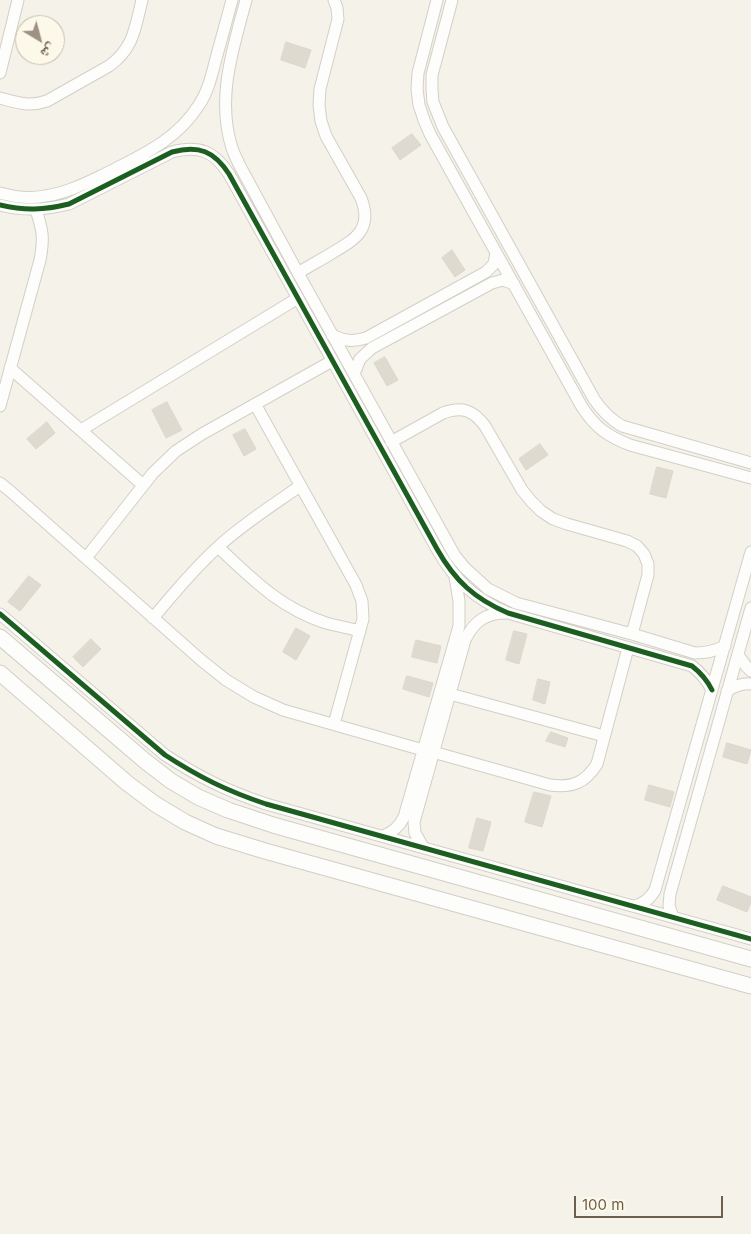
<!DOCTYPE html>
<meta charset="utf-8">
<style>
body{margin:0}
#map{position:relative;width:751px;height:1234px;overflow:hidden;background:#f4f2e9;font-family:Inter,"Noto Naskh Arabic",sans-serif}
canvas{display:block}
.north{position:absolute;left:15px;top:15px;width:50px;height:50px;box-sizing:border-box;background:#fdf9ea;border:1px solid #c4bbab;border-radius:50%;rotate:143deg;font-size:14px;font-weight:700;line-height:20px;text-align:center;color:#6e5f4d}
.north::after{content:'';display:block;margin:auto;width:18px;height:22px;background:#9d9284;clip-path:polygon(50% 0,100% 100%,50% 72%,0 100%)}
.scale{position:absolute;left:574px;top:1196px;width:149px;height:22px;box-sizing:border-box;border:2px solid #6e5f4d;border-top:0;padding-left:6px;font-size:15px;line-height:18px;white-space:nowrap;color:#6e5f4d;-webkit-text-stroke:4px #fdf9ea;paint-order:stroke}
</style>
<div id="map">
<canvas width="751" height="1234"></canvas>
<div class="north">ش</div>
<div class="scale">100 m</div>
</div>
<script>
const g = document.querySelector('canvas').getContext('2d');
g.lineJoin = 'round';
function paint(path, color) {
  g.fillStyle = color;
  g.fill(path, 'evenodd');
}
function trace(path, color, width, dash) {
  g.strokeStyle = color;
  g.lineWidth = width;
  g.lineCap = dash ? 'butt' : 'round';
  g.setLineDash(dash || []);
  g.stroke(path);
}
const building = new Path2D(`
 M 286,42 L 311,50 L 305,68 L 281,60 Z
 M 412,134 L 421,145 L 400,160 L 392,148 Z
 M 452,250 L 465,270 L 455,277 L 442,258 Z
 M 385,357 L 398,380 L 387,386 L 374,363 Z
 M 167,402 L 182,430 L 166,438 L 152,410 Z
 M 47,422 L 55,433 L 36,449 L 27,439 Z
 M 245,429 L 256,449 L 244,456 L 233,435 Z
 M 540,444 L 548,455 L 526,470 L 519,459 Z
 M 657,467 L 673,471 L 666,498 L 650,494 Z
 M 29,576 L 41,585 L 20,611 L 8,602 Z
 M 296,628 L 310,636 L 296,660 L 283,652 Z
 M 514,631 L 527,634 L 519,664 L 506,660 Z
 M 91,639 L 101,649 L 83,667 L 73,657 Z
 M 416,640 L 441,646 L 437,663 L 412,657 Z
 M 407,676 L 433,683 L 429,697 L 403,689 Z
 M 538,679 L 550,682 L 545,704 L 533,700 Z
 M 551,732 L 568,738 L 565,747 L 546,741 Z
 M 727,743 L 751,750 L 747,764 L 723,757 Z
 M 649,785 L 674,792 L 670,807 L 645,800 Z
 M 534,792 L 551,796 L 542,827 L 525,822 Z
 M 477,818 L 491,822 L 483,851 L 469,848 Z
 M 723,886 L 751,897 L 751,902 L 747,912 L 717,900 Z`);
paint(building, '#dfdad0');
trace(building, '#dcd6cc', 1);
const street = new Path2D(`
 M 246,0 C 233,49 216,98 232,148 C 234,154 237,160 240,166 L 298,273 L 455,556 L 465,568 L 488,589 L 516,603 L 632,634 L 695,653 C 706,653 715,651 725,646
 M 437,0 L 418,73 L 417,89 L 419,105 L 424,120 L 430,134 L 582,407 C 595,427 607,436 630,445 L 751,478
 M 452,0 L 432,75 L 432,89 L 433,102 L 443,127 L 594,399 C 602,411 610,419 622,426 L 751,463
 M 0,73 L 18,0
 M 0,98 C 18,103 29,107 47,101 L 109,66 C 134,48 135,28 142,0
 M 0,193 C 14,197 30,199 45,196 C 67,193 86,183 105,174 C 142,155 176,141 199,105 C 209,90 212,73 217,55 C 222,37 227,18 232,0
 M 0,205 C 25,211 44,210 69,204 L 172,152 C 199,145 214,151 229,174 L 437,549 C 455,581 475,599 508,613 L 692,666 C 701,673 707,680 712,690
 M 298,273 C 309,266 321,260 332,253 C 356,239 373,229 361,198 L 326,136 L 321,121 L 319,105 L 320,89 L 338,19 L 337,8 L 334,0
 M 332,335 C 344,341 353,342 366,338 L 486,272 L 494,264 L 496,253
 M 10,368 L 143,485
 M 354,374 L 360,359 L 372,348 L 492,283 L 503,280 L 514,284
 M 255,404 L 356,585 L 362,601 L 363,619 L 334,724
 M 0,406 L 40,260 C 44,238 43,231 36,210
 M 81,430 L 298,298
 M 391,442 L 443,413 C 462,406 473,410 485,426 L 522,490 L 531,501 L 541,511 L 553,519 L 567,524 L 627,541 L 637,546 L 644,554 L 648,564 L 648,575 L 632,634
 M 0,483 L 10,491 L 201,660 L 226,680 L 254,697 L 283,710 L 423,750
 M 218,547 C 252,579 280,608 326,623 C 337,626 349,628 360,631
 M 86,558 L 153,473 L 176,451 L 202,434 L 332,361
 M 0,614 L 165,755 C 199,777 227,791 266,804 L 751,939
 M 153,618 C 174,593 195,568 219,546 C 244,523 273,505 300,486
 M 738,655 L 746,666 L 751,671
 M 727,691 C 735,686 742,683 751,684
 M 450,694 L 604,736
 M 433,752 L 550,785 C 572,788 585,783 597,764 L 628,648
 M 383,836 C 393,832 399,827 404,817 L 459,626 L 459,601 L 455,577
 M 423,847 L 415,833 L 414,822 L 465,640 C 474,621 486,613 507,613
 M 634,906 C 644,904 650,899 655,890 L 751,552
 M 673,917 L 669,906 L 670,894 L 751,608`);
const secondary = new Path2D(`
 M 0,637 L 145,761 L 171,781 L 198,797 L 228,810 L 273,825 L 751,959
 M 0,673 L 127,783 L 155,804 L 185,822 L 216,836 L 265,851 L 751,986`);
trace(street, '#d3cfc7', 13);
trace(secondary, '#d2cec5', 17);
trace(street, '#fdfdfc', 11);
trace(secondary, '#fdfdfc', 15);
trace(new Path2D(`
 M 0,205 C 25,211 44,210 69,204 L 172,152 C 199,145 214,151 229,174 L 437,549 C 455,581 475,599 508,613 L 692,666 C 701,673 707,680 712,690
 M 0,614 L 165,755 C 199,777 227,791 266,804 L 751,939`), '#1b5e20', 5);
</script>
